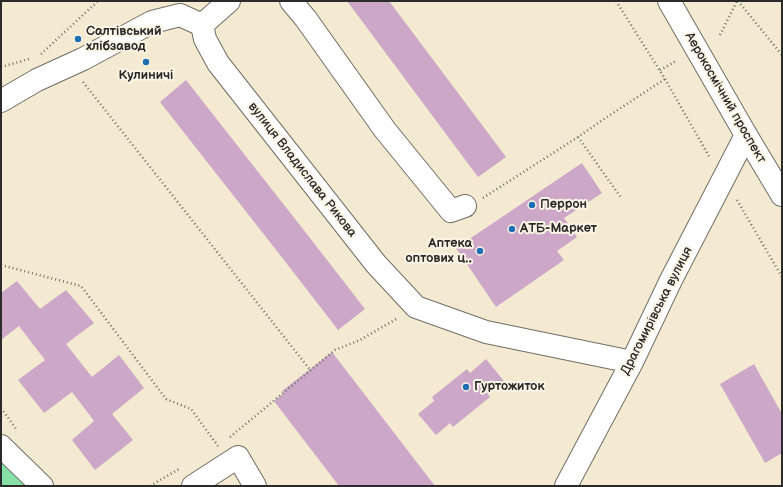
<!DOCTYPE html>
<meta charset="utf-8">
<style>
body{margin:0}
#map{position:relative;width:783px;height:487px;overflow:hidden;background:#f3ead1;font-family:"Balsamiq Sans",sans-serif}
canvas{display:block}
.frame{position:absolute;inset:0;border:2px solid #2b2b2b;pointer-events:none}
</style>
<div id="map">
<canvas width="783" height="487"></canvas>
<div class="frame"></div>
</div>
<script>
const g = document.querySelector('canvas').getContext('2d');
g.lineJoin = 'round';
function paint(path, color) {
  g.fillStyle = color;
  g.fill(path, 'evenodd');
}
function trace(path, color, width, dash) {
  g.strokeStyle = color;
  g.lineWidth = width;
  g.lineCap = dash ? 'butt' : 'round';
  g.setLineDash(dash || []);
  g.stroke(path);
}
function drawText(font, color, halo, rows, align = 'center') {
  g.font = font + ' "Balsamiq Sans",sans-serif';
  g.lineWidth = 4;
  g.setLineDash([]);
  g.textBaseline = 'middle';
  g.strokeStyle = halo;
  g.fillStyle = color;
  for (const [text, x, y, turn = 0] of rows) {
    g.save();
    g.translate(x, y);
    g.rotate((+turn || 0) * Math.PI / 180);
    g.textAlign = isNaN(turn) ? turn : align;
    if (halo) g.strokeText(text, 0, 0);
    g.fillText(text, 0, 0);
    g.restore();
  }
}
paint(new Path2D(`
 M 1,457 L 35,486 L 1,486 Z`), '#87e0a6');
paint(new Path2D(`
 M 347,1 L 389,1 L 506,157 L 478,177 Z
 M 186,80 L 310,238 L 365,309 L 338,330 L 284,260 L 160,102 Z
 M 582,163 L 602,193 L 564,218 L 577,237 L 557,251 L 564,260 L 496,307 L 456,248 Z
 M 17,281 L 40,309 L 66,290 L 94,323 L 66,344 L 92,377 L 119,355 L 144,388 L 112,414 L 133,440 L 95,470 L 72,440 L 94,421 L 72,392 L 44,413 L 18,380 L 45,360 L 19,326 L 1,340 L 1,293 Z
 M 332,352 L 435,486 L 339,486 L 274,401 L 284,393 L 282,391 Z
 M 486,359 L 504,381 L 488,394 L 490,397 L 453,427 L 450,423 L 436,435 L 418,414 L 434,401 L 432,397 L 467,369 L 470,373 Z
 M 754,364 L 782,414 L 782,453 L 765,463 L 720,384 Z`), '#cda7c7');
const minor = new Path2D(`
 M 291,1 L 306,19 L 385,130 L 451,211 L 465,206
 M 202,25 L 205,39 L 218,63 L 376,264 L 416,307 L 486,332 L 632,362
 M 202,25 L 229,1
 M 1,101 L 37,80 L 83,59 L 152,22 L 180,15 L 202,25
 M 1,446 L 42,486
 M 193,486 L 238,457 L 255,486
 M 566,486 L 632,362 L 671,280 L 746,135`);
const highway = new Path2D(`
 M 669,1 L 746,135 L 782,195`);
trace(minor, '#716e65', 24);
trace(highway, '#716e65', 24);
trace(new Path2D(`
 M 616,1 L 665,79 L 710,158
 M 738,1 L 782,55
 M 720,35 L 737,1
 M 41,54 L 98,1
 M 1,67 L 29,59
 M 660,70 L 676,61
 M 83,82 L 311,371
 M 578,137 L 622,199
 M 483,198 L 578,137 L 607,117 L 665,79
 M 737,200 L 782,277
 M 1,265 L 81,286 L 166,399 L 191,409 L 218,446
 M 1,408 L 17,430
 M 230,437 L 335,350 L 360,340 L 398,318
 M 150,486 L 179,469`), '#716e65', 2.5, [1, 3]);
trace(minor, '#fff', 22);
trace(highway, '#fff', 22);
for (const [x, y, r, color] of [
 [78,39,4,"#1f6fb2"],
 [146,62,4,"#1f6fb2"],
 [532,205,4,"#1f6fb2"],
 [512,229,4,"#1f6fb2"],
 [480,251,4,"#1f6fb2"],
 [466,387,4,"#1f6fb2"]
]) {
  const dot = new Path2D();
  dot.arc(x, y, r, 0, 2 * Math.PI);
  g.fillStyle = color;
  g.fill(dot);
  trace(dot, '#fcf5e5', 1.5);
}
drawText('bold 13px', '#2b2b2b', '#fcf5e5', [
 ["Салтівський",86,32],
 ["хлібзавод",86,47],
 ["Кулиничі",146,76,"center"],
 ["Перрон",540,205],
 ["АТБ-Маркет",520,229],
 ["Аптека",472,244,"right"],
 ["оптових ц‥",472,259,"right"],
 ["Гуртожиток",474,387]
], 'left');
drawText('13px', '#2b2b2b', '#fcf5e5', [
 ["Аерокосмічний проспект",725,98,60],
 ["вулиця Владислава Рикова",302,170,52],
 ["Драгомирівська вулиця",657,311,-63]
]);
</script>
